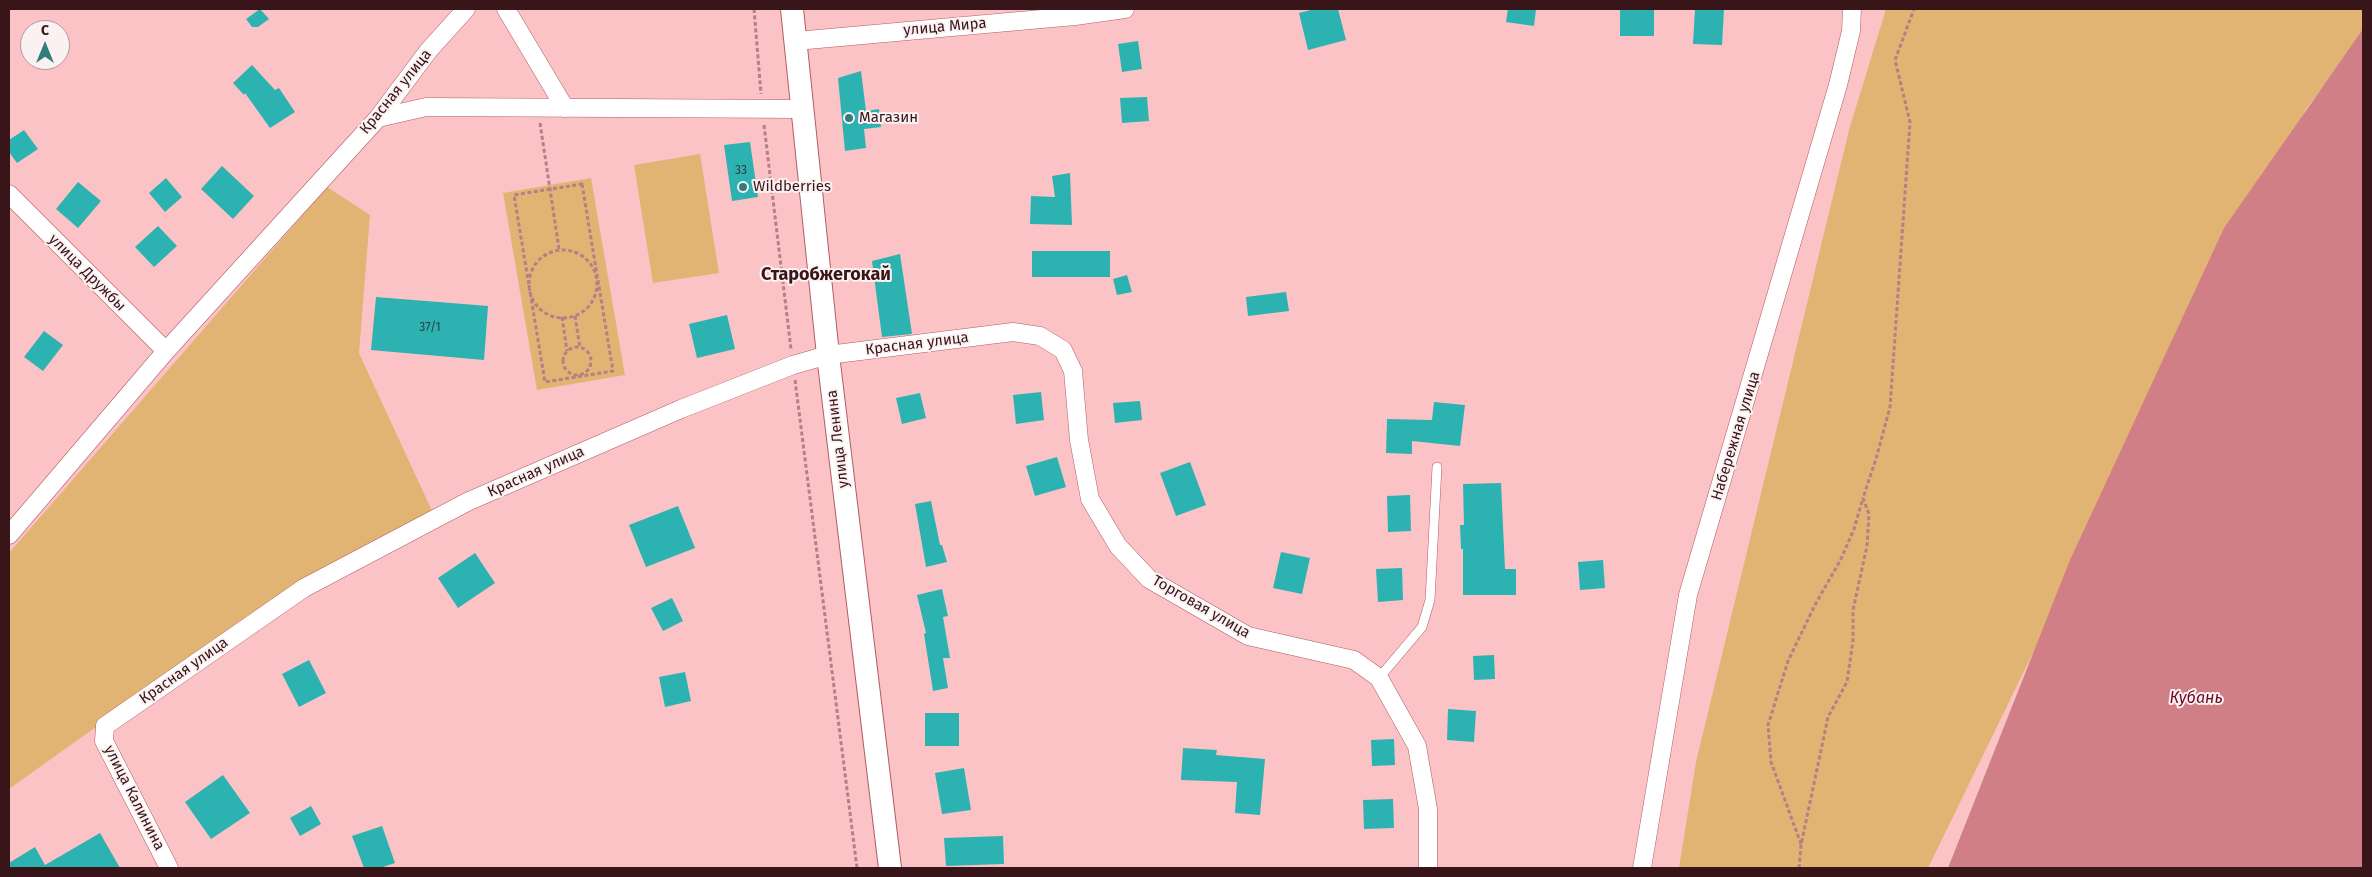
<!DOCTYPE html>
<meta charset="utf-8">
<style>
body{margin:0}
#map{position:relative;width:2372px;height:877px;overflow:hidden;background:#fbc3c6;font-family:"Fira Sans",sans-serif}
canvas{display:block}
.frame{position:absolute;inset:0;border:10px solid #371519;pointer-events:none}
.north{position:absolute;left:20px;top:20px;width:50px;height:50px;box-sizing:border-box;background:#fcf1f2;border:1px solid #ad999b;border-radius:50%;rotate:0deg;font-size:14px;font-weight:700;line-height:20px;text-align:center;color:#371519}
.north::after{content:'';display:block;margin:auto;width:18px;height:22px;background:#337c7c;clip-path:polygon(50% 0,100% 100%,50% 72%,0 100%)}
</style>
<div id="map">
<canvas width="2372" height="877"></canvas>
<div class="frame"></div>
<div class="north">С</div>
</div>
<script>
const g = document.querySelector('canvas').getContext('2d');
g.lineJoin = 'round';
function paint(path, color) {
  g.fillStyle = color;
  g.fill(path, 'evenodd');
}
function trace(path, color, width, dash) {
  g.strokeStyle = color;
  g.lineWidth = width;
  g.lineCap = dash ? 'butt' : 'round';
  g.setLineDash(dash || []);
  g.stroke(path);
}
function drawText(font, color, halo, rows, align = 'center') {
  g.font = font + ' "Fira Sans",sans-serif';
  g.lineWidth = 4;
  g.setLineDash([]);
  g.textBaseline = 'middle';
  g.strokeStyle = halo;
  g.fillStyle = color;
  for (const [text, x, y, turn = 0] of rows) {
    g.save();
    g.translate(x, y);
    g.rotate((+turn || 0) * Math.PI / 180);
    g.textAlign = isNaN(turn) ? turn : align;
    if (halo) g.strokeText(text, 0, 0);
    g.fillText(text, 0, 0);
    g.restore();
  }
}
paint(new Path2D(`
 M 1886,9 L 2363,9 L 2363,34 L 2306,109 L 2154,405 L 1928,868 L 1679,868 L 1696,762 L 1849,130 Z
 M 700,154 L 719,273 L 653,283 L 634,165 Z
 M 591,178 L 625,375 L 537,390 L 503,193 Z
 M 327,187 L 370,215 L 359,353 L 433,513 L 271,602 L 9,789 L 9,553 Z`), '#e2b473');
paint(new Path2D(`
 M 2363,29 L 2363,868 L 1948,868 L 2070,560 L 2224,228 Z`), '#d17f86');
paint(new Path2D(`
 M 260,9 L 269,19 L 258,27 L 252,27 L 246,19 Z
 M 1315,9 L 1338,9 L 1346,40 L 1308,50 L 1299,13 Z
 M 1508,9 L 1536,9 L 1534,26 L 1506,22 Z
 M 1620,9 L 1654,9 L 1654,36 L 1620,36 Z
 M 1695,9 L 1724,9 L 1722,45 L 1693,44 Z
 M 1138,41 L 1142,69 L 1122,72 L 1118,44 Z
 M 252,65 L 275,90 L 279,88 L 295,112 L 270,128 L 245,93 L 244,95 L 233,83 Z
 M 861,71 L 866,111 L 879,109 L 881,127 L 864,129 L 866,148 L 845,151 L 838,78 Z
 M 1147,97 L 1149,121 L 1122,123 L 1120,98 Z
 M 24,130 L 38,149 L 17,163 L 9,152 L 9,140 Z
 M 750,142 L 758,197 L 732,201 L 724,145 Z
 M 222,166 L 254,196 L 233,219 L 201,189 Z
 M 1070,173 L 1072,225 L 1030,224 L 1031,196 L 1055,197 L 1052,176 Z
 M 166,178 L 182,197 L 165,212 L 149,193 Z
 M 78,182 L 101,201 L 78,228 L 56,209 Z
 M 158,226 L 177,246 L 154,267 L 135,247 Z
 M 1032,251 L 1110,251 L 1110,277 L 1032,277 Z
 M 900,254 L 912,334 L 882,337 L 872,261 Z
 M 1127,275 L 1132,292 L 1117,295 L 1113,279 Z
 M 1286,292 L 1289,311 L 1248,316 L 1246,297 Z
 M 376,297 L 488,306 L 484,360 L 371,350 Z
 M 727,315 L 735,349 L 697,358 L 689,324 Z
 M 44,331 L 63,345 L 43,371 L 24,357 Z
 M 1041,392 L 1044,420 L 1016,424 L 1013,395 Z
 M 920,393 L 926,418 L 902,424 L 896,398 Z
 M 1140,401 L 1142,420 L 1115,423 L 1113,403 Z
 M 1434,402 L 1465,405 L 1460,446 L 1412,441 L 1412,454 L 1386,453 L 1387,419 L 1432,420 Z
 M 1057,457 L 1066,487 L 1035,496 L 1026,466 Z
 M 1190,462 L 1206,505 L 1176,516 L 1160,473 Z
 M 1501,483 L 1505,569 L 1516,569 L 1516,595 L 1463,595 L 1463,549 L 1461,549 L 1460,525 L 1464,525 L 1463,484 Z
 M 1410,495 L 1411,531 L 1388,532 L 1387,496 Z
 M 931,501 L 940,545 L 942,545 L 947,562 L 926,567 L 915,504 Z
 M 678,506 L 695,548 L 646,567 L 629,525 Z
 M 1281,552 L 1310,558 L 1302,594 L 1273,588 Z
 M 475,553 L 495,583 L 458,608 L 438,578 Z
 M 1603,560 L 1605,588 L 1580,590 L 1578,562 Z
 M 1402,568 L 1403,600 L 1378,602 L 1376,569 Z
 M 942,589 L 948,616 L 943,617 L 950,658 L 943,658 L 948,688 L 933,691 L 924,634 L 926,633 L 917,595 Z
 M 672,598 L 683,621 L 663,631 L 651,608 Z
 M 1494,655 L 1495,679 L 1474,680 L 1473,656 Z
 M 309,660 L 326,693 L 299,707 L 282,674 Z
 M 685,672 L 691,701 L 665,707 L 659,677 Z
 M 1448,709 L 1476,711 L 1474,742 L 1447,740 Z
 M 925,713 L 959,713 L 959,746 L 925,746 Z
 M 1394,739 L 1395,765 L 1372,766 L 1371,740 Z
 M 1183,748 L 1217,750 L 1216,755 L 1265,759 L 1260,815 L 1235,813 L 1237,782 L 1181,780 Z
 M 964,768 L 971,810 L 942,814 L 935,773 Z
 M 223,775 L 250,813 L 211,839 L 185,802 Z
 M 1393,799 L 1394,828 L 1364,829 L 1363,800 Z
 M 311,806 L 321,824 L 300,836 L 290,818 Z
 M 382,826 L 395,863 L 380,868 L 364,868 L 352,836 Z
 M 100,833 L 120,868 L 9,868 L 9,863 L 35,847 L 45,865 Z
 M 1003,836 L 1004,864 L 946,866 L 944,838 Z`), '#2db2b2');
const service = new Path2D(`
 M 1379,678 L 1422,627 L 1430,600 L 1437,467`);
const minor = new Path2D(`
 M 506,9 L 565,108
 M 796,41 L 1075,16 L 1125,9
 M 378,118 L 426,107 L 804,109
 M 9,194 L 166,351
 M 9,535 L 166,351 L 378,118 L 429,50 L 466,9
 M 169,868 L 104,741 L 105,726 L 304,588 L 467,502 L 681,409 L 793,365 L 828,355 L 1013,332 L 1040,336 L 1063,350 L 1073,371 L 1079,440 L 1090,499 L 1118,546 L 1149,579 L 1248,636 L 1354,660 L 1379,678 L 1417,746 L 1428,809 L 1428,868
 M 1642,868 L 1688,595 L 1838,85 L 1851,31 L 1852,9`);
const tertiary = new Path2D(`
 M 792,9 L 828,355 L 890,868`);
trace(service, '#b05c64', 10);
trace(minor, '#b05c64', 19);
trace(tertiary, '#b05c64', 24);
trace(new Path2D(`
 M 754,9 L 761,94
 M 540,123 L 559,249
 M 764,125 L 791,349
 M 582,184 L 613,371 L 545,382 L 514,195 Z
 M529 284a34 34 0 1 1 68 0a34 34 0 1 1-68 0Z
 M 575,316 L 580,348
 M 562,317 L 567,351
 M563 361a14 14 0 1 1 28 0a14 14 0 1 1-28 0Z
 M 795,380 L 857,868
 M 1801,844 L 1771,762 L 1768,725 L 1788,661 L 1815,605 L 1841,559 L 1854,529 L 1863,498
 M 1799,868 L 1801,845 L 1828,717 L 1847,682 L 1853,641 L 1853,610 L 1867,546 L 1869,514 L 1863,498 L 1876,459 L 1890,407 L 1910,122 L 1895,60 L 1914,9`), '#b18185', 3, [4, 2.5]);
trace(service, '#fff', 9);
trace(minor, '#fff', 18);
trace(tertiary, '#fff', 22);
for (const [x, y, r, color] of [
 [849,118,5,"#337c7c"],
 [743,187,5,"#337c7c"]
]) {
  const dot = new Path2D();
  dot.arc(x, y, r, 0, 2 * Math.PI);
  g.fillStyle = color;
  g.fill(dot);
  trace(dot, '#fcf1f2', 2);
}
drawText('12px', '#343c3f', null, [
 ["33",741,171],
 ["37/1",430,328]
]);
drawText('15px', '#371519', '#fcf1f2', [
 ["улица Мира",945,27,-5],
 ["Красная улица",396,92,-51],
 ["улица Дружбы",87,273,45],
 ["Красная улица",917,344,-7],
 ["Набережная улица",1736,436,-73],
 ["улица Ленина",838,439,-97],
 ["Красная улица",536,472,-24],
 ["Торговая улица",1201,607,30],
 ["Красная улица",184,671,-35],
 ["улица Калинина",134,798,63]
]);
drawText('15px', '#371519', '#fcf1f2', [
 ["Магазин",859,118],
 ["Wildberries",753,187]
], 'left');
drawText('italic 16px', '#6c0521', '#fcf1f2', [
 ["Кубань",2196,699]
]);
drawText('bold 18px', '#371519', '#fcf1f2', [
 ["Старобжегокай",826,275]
]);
</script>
